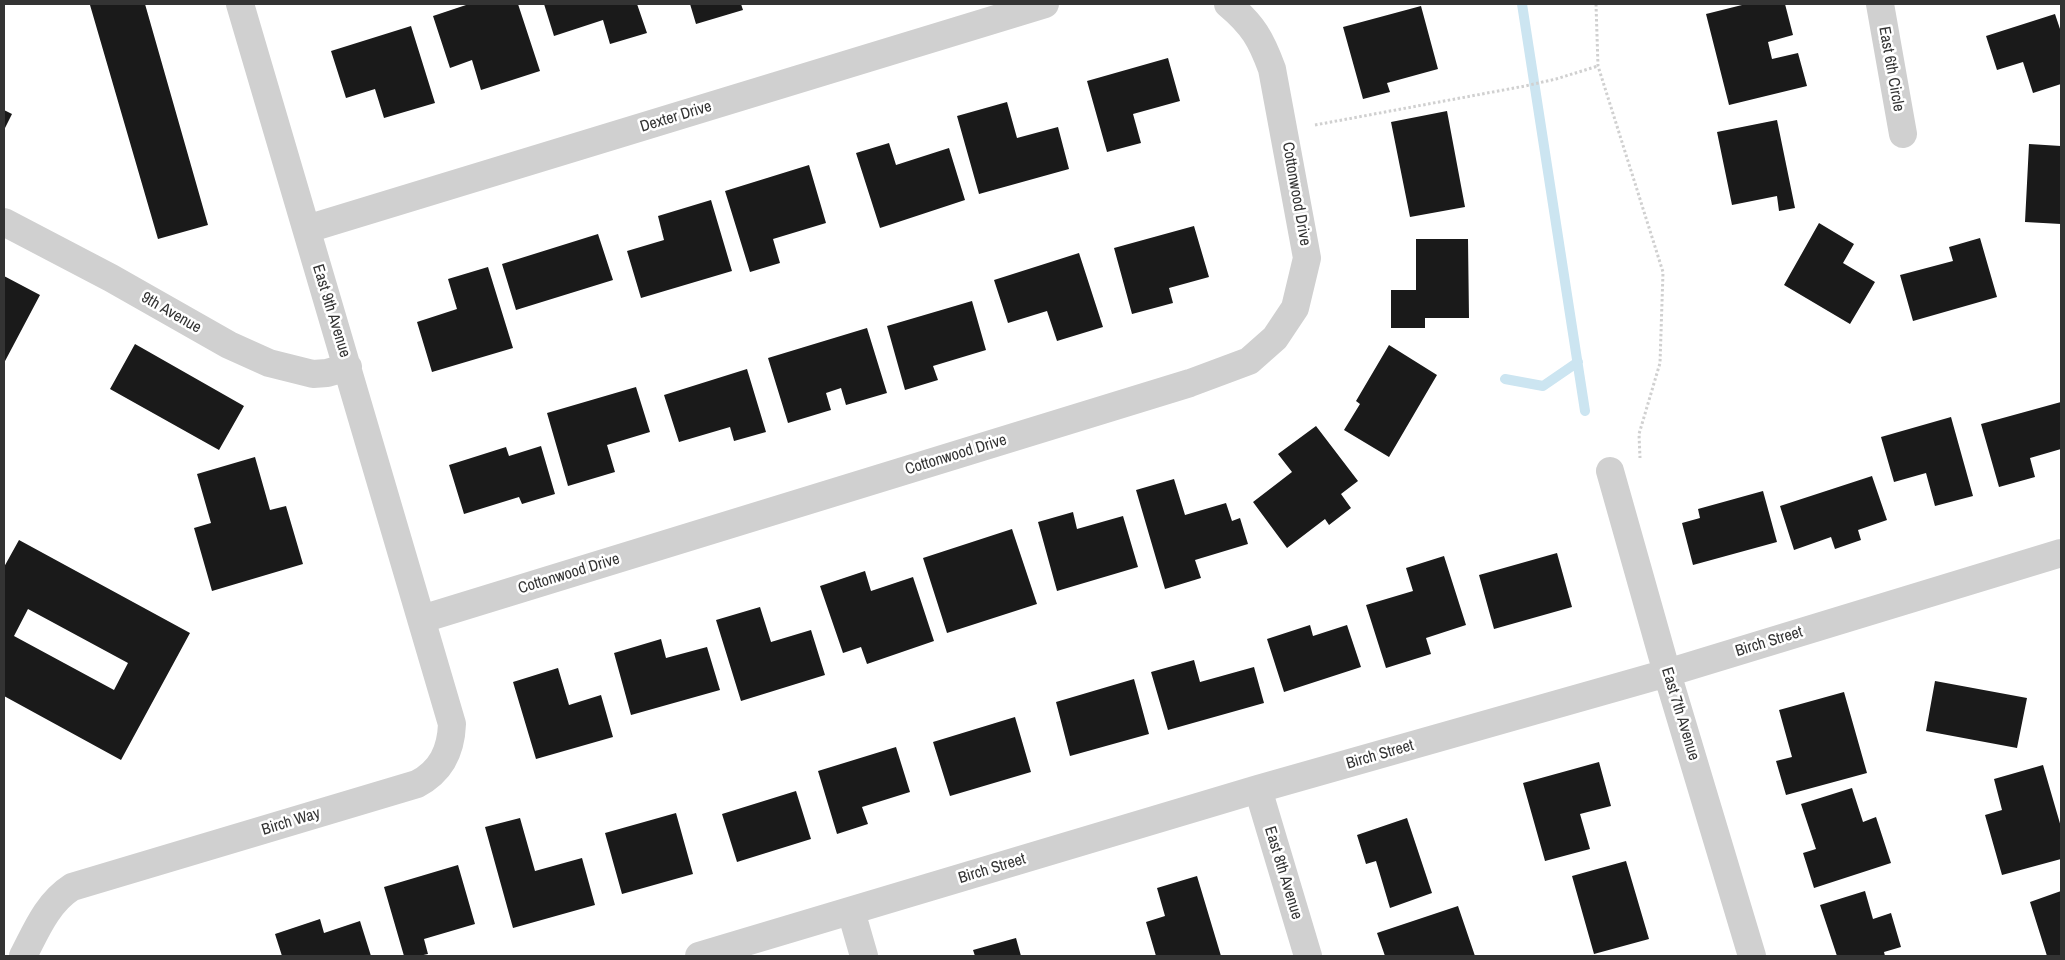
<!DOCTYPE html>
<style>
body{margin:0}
#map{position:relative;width:2065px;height:960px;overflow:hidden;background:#fff;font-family:"Archivo Narrow",sans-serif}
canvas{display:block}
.frame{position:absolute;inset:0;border:5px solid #333;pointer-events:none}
</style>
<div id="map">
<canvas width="2065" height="960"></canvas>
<div class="frame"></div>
</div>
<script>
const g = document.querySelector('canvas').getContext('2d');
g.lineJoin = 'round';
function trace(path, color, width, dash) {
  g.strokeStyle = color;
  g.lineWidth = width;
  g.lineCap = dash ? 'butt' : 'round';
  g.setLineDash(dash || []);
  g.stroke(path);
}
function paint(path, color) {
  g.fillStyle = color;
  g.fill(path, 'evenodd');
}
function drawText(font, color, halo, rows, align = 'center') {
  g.font = font + ' "Archivo Narrow",sans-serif';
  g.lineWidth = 5;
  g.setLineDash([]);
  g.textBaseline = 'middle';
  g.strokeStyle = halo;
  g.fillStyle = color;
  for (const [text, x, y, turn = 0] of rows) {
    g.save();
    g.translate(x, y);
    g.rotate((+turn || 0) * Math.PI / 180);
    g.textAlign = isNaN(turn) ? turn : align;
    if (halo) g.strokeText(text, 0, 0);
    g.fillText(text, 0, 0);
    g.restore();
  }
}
trace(new Path2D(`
 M 1522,4 L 1585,411
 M 1505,379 L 1543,386 L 1578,362`), '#cce5f1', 10);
paint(new Path2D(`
 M 93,4 L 145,4 L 208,225 L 158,239 L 90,5 Z
 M 469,4 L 518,4 L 540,71 L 481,90 L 472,60 L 450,68 L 433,16 Z
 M 544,4 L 637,4 L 647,33 L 610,44 L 603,20 L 554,36 Z
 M 690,4 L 741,4 L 743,10 L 696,24 Z
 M 1746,4 L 1785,4 L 1793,35 L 1768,42 L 1772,59 L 1798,53 L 1807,86 L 1729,105 L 1706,14 Z
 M 1421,6 L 1438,69 L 1387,83 L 1390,92 L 1363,99 L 1343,27 Z
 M 2055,14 L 2061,32 L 2061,84 L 2033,93 L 2023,62 L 1997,70 L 1986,36 Z
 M 411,26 L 435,103 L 384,118 L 375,89 L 346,98 L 331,51 Z
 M 1168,58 L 1180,101 L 1133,114 L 1141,143 L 1107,152 L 1087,81 Z
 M 1007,102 L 1017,138 L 1058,127 L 1069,169 L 979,194 L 957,116 Z
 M 4,110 L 12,114 L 4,130 Z
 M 1447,111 L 1465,207 L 1410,217 L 1391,122 Z
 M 1777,120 L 1795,208 L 1779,211 L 1777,196 L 1732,205 L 1717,132 Z
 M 889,143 L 896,165 L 949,148 L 965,200 L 880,228 L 856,153 Z
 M 2029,144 L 2061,146 L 2061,224 L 2025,222 Z
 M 809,165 L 826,223 L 773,239 L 780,263 L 750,272 L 725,191 Z
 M 711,200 L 732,271 L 641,298 L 627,251 L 664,240 L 658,216 Z
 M 1819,223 L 1854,244 L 1843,263 L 1875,282 L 1850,324 L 1784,285 Z
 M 1194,226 L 1209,277 L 1169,288 L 1173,303 L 1132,314 L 1114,248 Z
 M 598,234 L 613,280 L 516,310 L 502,264 Z
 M 1980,238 L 1997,297 L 1913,321 L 1900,275 L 1953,261 L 1949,247 Z
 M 1416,239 L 1468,239 L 1469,318 L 1425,318 L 1425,328 L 1391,328 L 1391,290 L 1416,290 Z
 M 1079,253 L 1103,327 L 1057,341 L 1047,311 L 1008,323 L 994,280 Z
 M 488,267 L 513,348 L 432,372 L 417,322 L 457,309 L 448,279 Z
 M 4,276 L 40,295 L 4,363 Z
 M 972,301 L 986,350 L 933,366 L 938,380 L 905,390 L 887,326 Z
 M 867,328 L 887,393 L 846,405 L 841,388 L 826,393 L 831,410 L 788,423 L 768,358 Z
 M 135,344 L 244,406 L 219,450 L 110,389 Z
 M 1389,345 L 1437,375 L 1389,457 L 1344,430 L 1360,404 L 1356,401 Z
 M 747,369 L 766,432 L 734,441 L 730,427 L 679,442 L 664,395 Z
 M 636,387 L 650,432 L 607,445 L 615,472 L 568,486 L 547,413 Z
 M 2061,402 L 2061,449 L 2030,458 L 2035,477 L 1999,487 L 1981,424 Z
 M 1951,417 L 1973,496 L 1935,506 L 1926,473 L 1894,482 L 1881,437 Z
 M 1316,426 L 1358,481 L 1341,494 L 1351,508 L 1329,525 L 1325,519 L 1287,548 L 1253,502 L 1292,472 L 1278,454 Z
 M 541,446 L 555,494 L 522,504 L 519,497 L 464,514 L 449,465 L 506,447 L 509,456 Z
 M 255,457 L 270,510 L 286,506 L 303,564 L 212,591 L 194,528 L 211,523 L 197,474 Z
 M 1872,476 L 1887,520 L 1858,530 L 1861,540 L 1835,549 L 1831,537 L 1794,550 L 1780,506 Z
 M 1174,479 L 1185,515 L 1226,503 L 1232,521 L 1240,518 L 1248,544 L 1195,560 L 1201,578 L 1165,589 L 1136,490 Z
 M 1763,491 L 1777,542 L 1693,565 L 1682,523 L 1700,518 L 1698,509 Z
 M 1073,512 L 1077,529 L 1123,516 L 1138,567 L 1057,591 L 1038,522 Z
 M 1012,529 L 1037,604 L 947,633 L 923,558 Z
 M 19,540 L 190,633 L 121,760 L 4,696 L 4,567 ZM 28,609 L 128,663 L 114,690 L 14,636 Z
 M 1557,553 L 1572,607 L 1494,629 L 1479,575 Z
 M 1444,556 L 1466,625 L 1426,638 L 1431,654 L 1386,668 L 1366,605 L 1413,591 L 1406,568 Z
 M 865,571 L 871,591 L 913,577 L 934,641 L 867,664 L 861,647 L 843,653 L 820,586 Z
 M 760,607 L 771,642 L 811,630 L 825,675 L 741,701 L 716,620 Z
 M 1310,625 L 1313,636 L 1347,625 L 1361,667 L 1284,692 L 1267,639 Z
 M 661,639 L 666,658 L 707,647 L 720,690 L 631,715 L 614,653 Z
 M 1194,660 L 1200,682 L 1254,667 L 1264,703 L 1168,730 L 1151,672 Z
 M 558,668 L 569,705 L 601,695 L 613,737 L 536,759 L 513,682 Z
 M 1134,679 L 1149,734 L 1070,756 L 1056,702 Z
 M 1935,681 L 2027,698 L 2017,748 L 1926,731 Z
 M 1844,692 L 1867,773 L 1786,795 L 1776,761 L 1792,757 L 1779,710 Z
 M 1015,717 L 1031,772 L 950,796 L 933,742 Z
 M 896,747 L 910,792 L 862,807 L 868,824 L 837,834 L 818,771 Z
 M 1599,762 L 1611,806 L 1580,814 L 1590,849 L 1545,861 L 1523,783 Z
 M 2043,765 L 2061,827 L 2061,859 L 2002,875 L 1985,815 L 2002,810 L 1994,779 Z
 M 1852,788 L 1863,822 L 1876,817 L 1891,863 L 1814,888 L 1803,853 L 1816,849 L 1801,804 Z
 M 796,791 L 811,839 L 737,862 L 722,814 Z
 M 676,813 L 693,874 L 622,894 L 605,833 Z
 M 520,818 L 535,871 L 582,858 L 595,905 L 513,928 L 485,827 Z
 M 1407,818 L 1432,893 L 1390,908 L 1376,861 L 1366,864 L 1357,835 Z
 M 1626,861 L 1649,939 L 1594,954 L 1572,876 Z
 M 458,865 L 475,924 L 424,939 L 428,954 L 419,956 L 404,956 L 384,887 Z
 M 1197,876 L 1221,956 L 1156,956 L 1146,922 L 1165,916 L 1157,888 Z
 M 1865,891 L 1873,919 L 1891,913 L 1901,947 L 1884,952 L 1885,956 L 1837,956 L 1820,905 Z
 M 2061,891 L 2061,956 L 2047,956 L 2030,902 Z
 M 1458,906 L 1475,956 L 1385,956 L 1377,933 Z
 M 320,919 L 324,933 L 360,921 L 371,956 L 282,956 L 275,934 Z
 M 1016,938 L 1021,956 L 975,956 L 973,950 Z`), '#1a1a1a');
trace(new Path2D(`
 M 1596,4 L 1598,66 L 1663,272 L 1660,363 L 1639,434 L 1640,458
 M 1315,125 L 1525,86 L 1556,79 L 1598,66`), '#d0d0d0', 3, [2.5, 2.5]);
trace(new Path2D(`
 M 1880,4 L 1903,134
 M 4,222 L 111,278 L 229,345 L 269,363 L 313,374 L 327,373 L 348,367
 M 307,229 L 1045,4
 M 1610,471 L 1667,673 L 1752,956
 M 422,619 L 1190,383 L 1249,361 L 1275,338 L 1295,308 L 1307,258 L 1272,69 C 1261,39 1253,25 1228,4
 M 1258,789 L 1308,956
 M 851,911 L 864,956
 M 23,956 C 36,931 47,903 72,887 L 417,784 C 442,771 451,750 452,724 L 240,4
 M 699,956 L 1258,789 L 1667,673 L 2061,553`), '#d0d0d0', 28);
drawText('16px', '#333', '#fff', [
 ["East 6th Circle",1891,69,80],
 ["Dexter Drive",676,117,-17],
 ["Cottonwood Drive",1296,194,80],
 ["East 9th Avenue",331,311,73],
 ["9th Avenue",171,313,30],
 ["Cottonwood Drive",956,455,-17],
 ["Cottonwood Drive",569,574,-17],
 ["Birch Street",1769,642,-17],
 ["East 7th Avenue",1680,714,73],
 ["Birch Street",1380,755,-16],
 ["Birch Way",291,822,-17],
 ["Birch Street",992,869,-17],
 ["East 8th Avenue",1283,873,73]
]);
</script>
